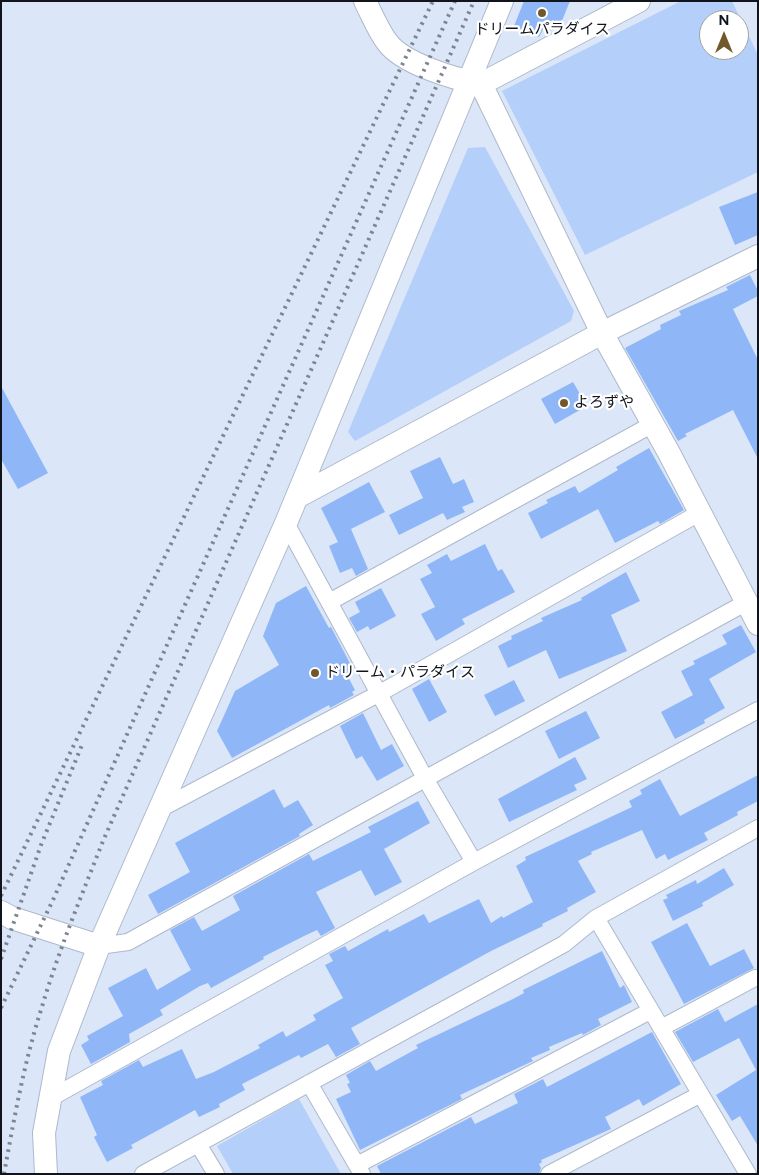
<!DOCTYPE html>
<meta charset="utf-8">
<style>
body{margin:0}
#map{position:relative;width:759px;height:1175px;overflow:hidden;background:#dbe6f9;font-family:Figtree,sans-serif}
canvas{display:block}
.frame{position:absolute;inset:0;border:2px solid #11151b;pointer-events:none}
.north{position:absolute;left:699px;top:10px;width:50px;height:50px;box-sizing:border-box;background:#fff;border:1px solid #a0a1a4;border-radius:50%;rotate:0deg;font-size:14px;font-weight:700;line-height:20px;text-align:center;color:#11151b}
.north::after{content:'';display:block;margin:auto;width:18px;height:22px;background:#715729;clip-path:polygon(50% 0,100% 100%,50% 72%,0 100%)}
</style>
<div id="map">
<canvas width="759" height="1175"></canvas>
<div class="frame"></div>
<div class="north">N</div>
</div>
<script>
const g = document.querySelector('canvas').getContext('2d');
g.lineJoin = 'round';
function paint(path, color) {
  g.fillStyle = color;
  g.fill(path, 'evenodd');
}
function trace(path, color, width, dash) {
  g.strokeStyle = color;
  g.lineWidth = width;
  g.lineCap = dash ? 'butt' : 'round';
  g.setLineDash(dash || []);
  g.stroke(path);
}
function drawText(font, color, halo, rows, align = 'center') {
  g.font = font + ' Figtree,"Noto Sans JP",sans-serif';
  g.lineWidth = 4.5;
  g.setLineDash([]);
  g.textBaseline = 'middle';
  g.strokeStyle = halo;
  g.fillStyle = color;
  for (const [text, x, y, turn = 0] of rows) {
    g.save();
    g.translate(x, y);
    g.rotate((+turn || 0) * Math.PI / 180);
    g.textAlign = isNaN(turn) ? turn : align;
    if (halo) g.strokeText(text, 0, 0);
    g.fillText(text, 0, 0);
    g.restore();
  }
}
paint(new Path2D(`
 M 681,1 L 732,1 L 758,55 L 758,172 L 585,255 L 502,91 ZM 709,20 L 739,20 L 739,50 L 709,50 Z
 M 485,147 L 574,311 L 571,321 L 355,441 L 348,432 L 468,148 Z
 M 299,1099 L 341,1174 L 233,1174 L 217,1146 Z`), '#b4cff9');
paint(new Path2D(`
 M 524,1 L 570,1 L 559,28 L 546,24 L 539,37 L 514,26 Z
 M 758,192 L 758,235 L 735,245 L 719,207 Z
 M 750,275 L 758,291 L 758,296 L 733,309 L 758,360 L 758,459 L 733,410 L 685,434 L 687,436 L 678,441 L 625,348 L 661,329 L 660,325 L 681,315 L 679,311 L 728,290 L 726,287 Z
 M 573,382 L 587,406 L 555,424 L 541,399 Z
 M 1,386 L 48,473 L 18,489 L 1,459 Z
 M 649,448 L 684,510 L 660,524 L 658,521 L 615,543 L 598,509 L 541,539 L 528,513 L 548,503 L 546,500 L 575,486 L 579,493 L 618,470 L 616,467 Z
 M 440,457 L 453,484 L 464,479 L 474,502 L 462,507 L 465,512 L 447,520 L 443,513 L 399,535 L 389,515 L 423,498 L 410,471 Z
 M 369,482 L 385,512 L 351,529 L 368,569 L 356,576 L 352,568 L 340,573 L 329,546 L 338,542 L 321,508 Z
 M 485,544 L 498,571 L 502,569 L 515,592 L 462,619 L 465,624 L 436,641 L 421,614 L 435,607 L 420,579 L 432,573 L 427,565 L 447,554 L 451,561 Z
 M 626,572 L 640,601 L 611,615 L 627,651 L 559,679 L 546,650 L 508,668 L 498,646 L 512,639 L 511,636 L 543,621 L 541,618 L 582,600 L 581,598 Z
 M 306,586 L 329,628 L 331,627 L 354,671 L 347,675 L 355,690 L 352,692 L 354,695 L 330,708 L 329,705 L 232,758 L 217,731 L 235,691 L 279,665 L 263,636 L 276,603 Z
 M 381,588 L 396,616 L 370,630 L 368,626 L 357,632 L 349,618 L 360,612 L 355,602 Z
 M 741,625 L 756,652 L 709,679 L 725,708 L 704,720 L 705,723 L 675,739 L 661,712 L 693,695 L 681,671 L 695,664 L 693,661 L 727,644 L 722,635 Z
 M 429,679 L 447,712 L 429,722 L 412,689 Z
 M 514,680 L 525,701 L 495,716 L 484,695 Z
 M 586,711 L 600,738 L 559,759 L 545,731 Z
 M 363,713 L 381,750 L 392,744 L 404,766 L 377,781 L 362,756 L 356,759 L 340,726 Z
 M 575,757 L 587,779 L 574,785 L 577,790 L 509,822 L 498,799 Z
 M 758,775 L 758,801 L 737,812 L 738,815 L 704,833 L 708,840 L 668,860 L 665,854 L 656,859 L 642,830 L 591,852 L 592,854 L 578,861 L 596,892 L 567,908 L 568,911 L 542,924 L 543,926 L 491,951 L 351,1028 L 360,1044 L 336,1057 L 328,1044 L 301,1058 L 299,1055 L 242,1084 L 245,1090 L 219,1104 L 220,1107 L 199,1117 L 195,1110 L 131,1145 L 133,1148 L 107,1162 L 94,1137 L 97,1135 L 80,1097 L 103,1085 L 101,1081 L 139,1060 L 143,1067 L 182,1049 L 196,1079 L 214,1072 L 260,1048 L 258,1045 L 283,1031 L 286,1037 L 316,1020 L 313,1015 L 343,998 L 325,965 L 333,961 L 329,954 L 345,946 L 348,951 L 388,929 L 389,932 L 424,914 L 429,923 L 479,899 L 491,923 L 502,916 L 503,918 L 533,902 L 516,866 L 526,860 L 525,857 L 632,807 L 629,801 L 642,794 L 640,790 L 660,779 L 680,816 Z
 M 274,789 L 284,808 L 298,800 L 313,825 L 299,834 L 300,836 L 158,914 L 148,895 L 190,872 L 175,843 Z
 M 418,801 L 430,823 L 384,849 L 402,882 L 375,896 L 361,870 L 316,892 L 335,928 L 321,936 L 317,930 L 304,936 L 263,957 L 264,959 L 211,988 L 208,983 L 200,986 L 160,1010 L 163,1015 L 129,1034 L 130,1042 L 91,1064 L 81,1045 L 89,1040 L 87,1036 L 123,1016 L 108,988 L 146,968 L 157,990 L 191,970 L 170,930 L 194,917 L 202,931 L 240,910 L 233,896 L 309,854 L 313,861 L 371,832 L 368,827 Z
 M 724,868 L 734,885 L 702,903 L 703,906 L 673,921 L 663,900 L 668,898 L 666,895 L 696,880 L 697,884 Z
 M 687,923 L 710,966 L 744,949 L 754,968 L 684,1004 L 651,942 Z
 M 602,951 L 620,988 L 624,985 L 632,1002 L 598,1019 L 601,1025 L 583,1035 L 582,1033 L 549,1047 L 550,1050 L 531,1058 L 533,1061 L 460,1095 L 462,1099 L 360,1150 L 336,1099 L 351,1092 L 347,1084 L 350,1083 L 346,1075 L 370,1061 L 376,1071 L 418,1048 L 416,1045 L 513,999 L 524,993 L 523,990 Z
 M 758,1004 L 758,1146 L 740,1116 L 732,1121 L 716,1095 L 756,1070 L 739,1038 L 693,1062 L 675,1032 L 718,1009 L 725,1022 Z
 M 652,1032 L 681,1084 L 643,1106 L 639,1099 L 605,1117 L 611,1129 L 541,1160 L 542,1162 L 539,1164 L 541,1168 L 539,1174 L 381,1174 L 377,1166 L 471,1117 L 475,1124 L 518,1103 L 514,1094 L 543,1079 L 547,1087 Z`), '#8fb7f7');
const street = new Path2D(`
 M 286,523 L 426,780 L 474,862
 M 331,601 L 653,424
 M 160,809 L 380,693 L 701,512
 M 596,918 L 748,1174
 M 99,946 L 128,942 L 747,602
 M 661,1028 L 755,978
 M 309,1083 L 362,1174
 M 49,1099 L 474,862 L 758,710
 M 198,1144 L 216,1174
 M 357,1165 L 650,1011
 M 143,1174 L 564,944 L 596,918 L 758,828
 M 549,1174 L 699,1095`);
const secondary = new Path2D(`
 M 365,1 C 372,15 378,30 387,42 C 403,64 455,79 481,84 L 639,1
 M 481,84 L 602,333 L 669,453 L 758,624
 M 297,497 L 602,333 L 758,256
 M 1,912 L 12,918 L 99,946
 M 46,1174 L 44,1133 L 59,1051 L 99,946 L 286,523 L 502,1`);
trace(street, '#aeb9cb', 18);
trace(secondary, '#aeb9cb', 24);
trace(street, '#fff', 16);
trace(secondary, '#fff', 22);
trace(new Path2D(`
 M 1,896 L 433,1
 M 1,959 L 41,845 L 82,745
 M 1,1008 L 53,900 L 455,1
 M 4,1174 C 14,1119 24,1063 41,1010 C 58,952 81,897 103,841 L 474,1`), '#7d8592', 4, [2.5, 5]);
for (const [x, y, r, color] of [
 [542,13,5,"#715729"],
 [564,403,5,"#715729"],
 [315,673,5,"#715729"]
]) {
  const dot = new Path2D();
  dot.arc(x, y, r, 0, 2 * Math.PI);
  g.fillStyle = color;
  g.fill(dot);
  trace(dot, '#fff', 2);
}
drawText('15px', '#11151b', '#fff', [
 ["ドリームパラダイス",542,30,"center"],
 ["よろずや",574,403],
 ["ドリーム・パラダイス",325,673]
], 'left');
</script>
